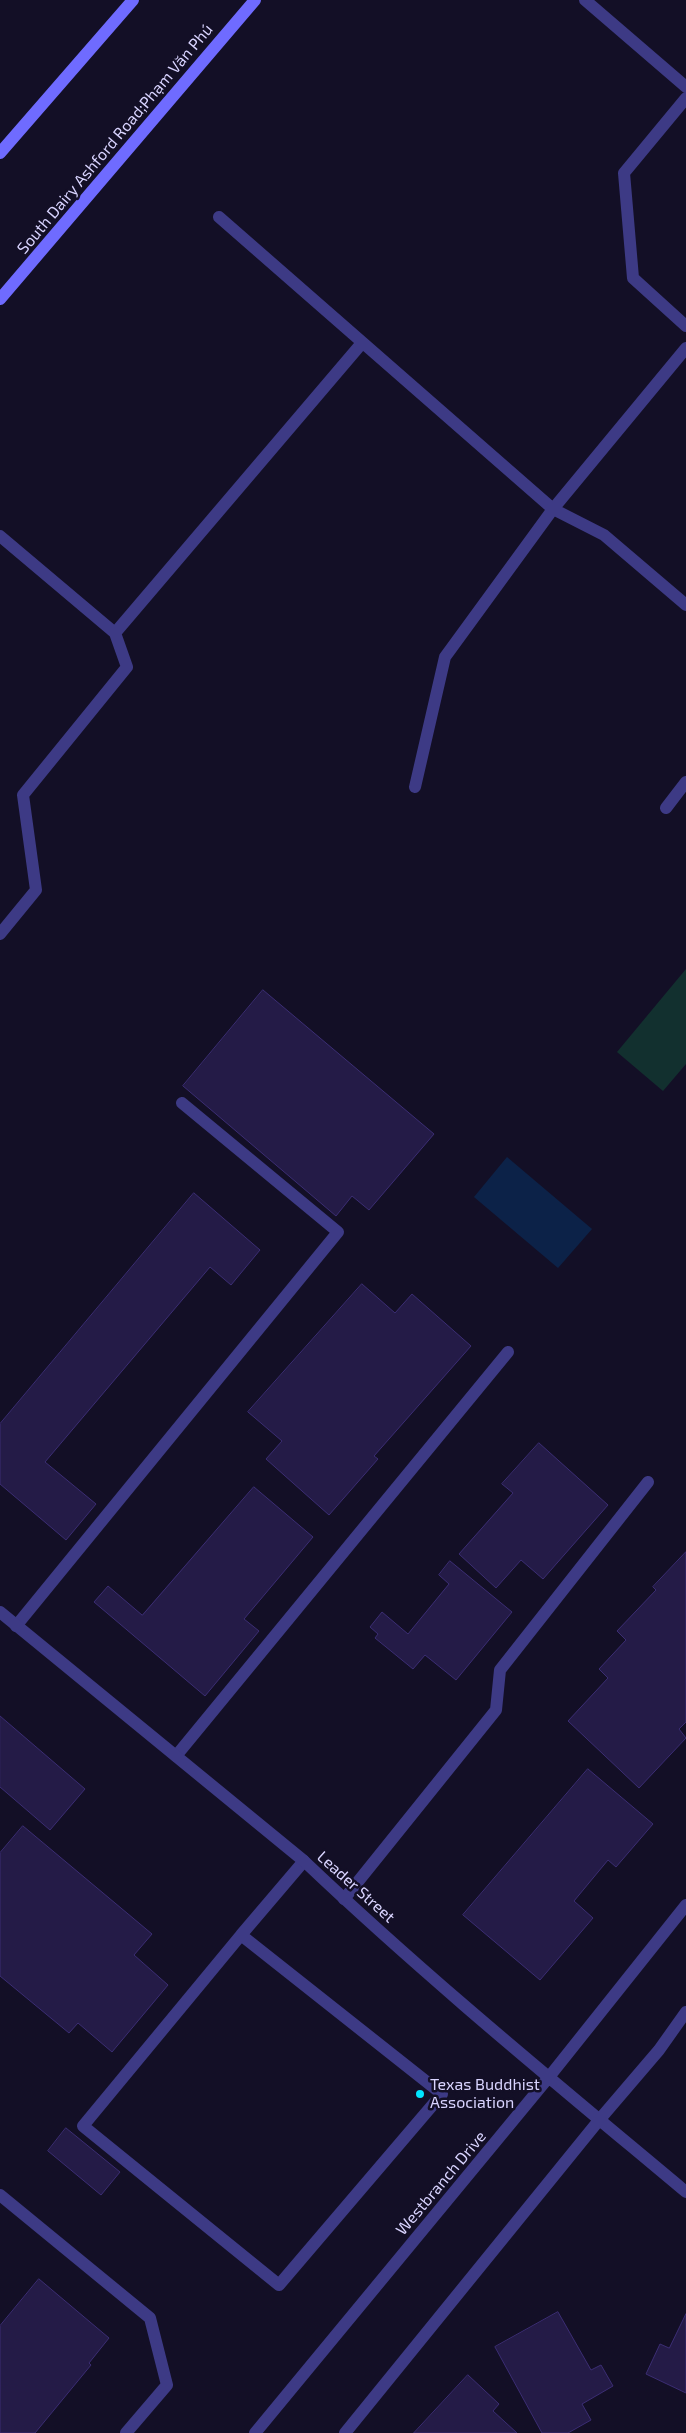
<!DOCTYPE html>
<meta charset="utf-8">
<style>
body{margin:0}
canvas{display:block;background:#130f26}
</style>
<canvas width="686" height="2433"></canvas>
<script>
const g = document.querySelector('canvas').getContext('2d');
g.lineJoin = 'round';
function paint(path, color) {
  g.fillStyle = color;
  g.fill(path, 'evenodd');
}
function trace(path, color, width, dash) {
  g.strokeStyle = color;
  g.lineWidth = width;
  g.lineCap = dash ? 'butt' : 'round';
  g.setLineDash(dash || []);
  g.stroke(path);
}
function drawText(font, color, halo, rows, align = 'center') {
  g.font = font + ' "Exo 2",sans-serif';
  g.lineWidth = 5;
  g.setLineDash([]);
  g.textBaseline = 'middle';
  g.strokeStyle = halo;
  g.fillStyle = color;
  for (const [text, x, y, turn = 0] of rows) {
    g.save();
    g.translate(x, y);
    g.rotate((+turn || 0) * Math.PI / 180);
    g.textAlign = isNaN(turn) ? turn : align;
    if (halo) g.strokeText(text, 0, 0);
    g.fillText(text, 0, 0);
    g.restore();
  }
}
paint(new Path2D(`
 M 686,969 L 686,1064 L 663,1091 L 617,1052 Z`), '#12302f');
paint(new Path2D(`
 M 507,1157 L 592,1229 L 558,1268 L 474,1197 Z`), '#0c2248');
const building = new Path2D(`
 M 263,990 L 434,1134 L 369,1210 L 352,1196 L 336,1216 L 183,1086 Z
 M 194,1193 L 260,1250 L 231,1285 L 210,1267 L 45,1462 L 96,1504 L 66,1540 L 0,1484 L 0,1424 Z
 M 362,1284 L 395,1313 L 412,1294 L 471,1346 L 374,1456 L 378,1459 L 329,1515 L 266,1459 L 282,1441 L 248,1412 Z
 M 539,1443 L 608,1505 L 543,1579 L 521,1560 L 496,1588 L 459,1554 L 513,1493 L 502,1484 Z
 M 254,1487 L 313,1537 L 244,1619 L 259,1631 L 205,1696 L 94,1602 L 108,1586 L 142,1615 Z
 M 686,1552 L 686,1722 L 679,1729 L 686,1738 L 639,1788 L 568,1721 L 608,1678 L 599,1669 L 626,1640 L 617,1631 L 656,1590 L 653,1587 Z
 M 450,1561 L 512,1612 L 456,1680 L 425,1655 L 413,1669 L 375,1638 L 378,1634 L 370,1627 L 382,1612 L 408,1634 L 449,1584 L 439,1575 Z
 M 0,1716 L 85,1789 L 50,1830 L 0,1787 Z
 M 588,1769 L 653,1824 L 616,1867 L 608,1860 L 574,1901 L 593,1918 L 540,1980 L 463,1915 Z
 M 23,1826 L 152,1934 L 134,1955 L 168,1985 L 112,2052 L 78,2023 L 69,2033 L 0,1976 L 0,1853 Z
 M 66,2128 L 120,2172 L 101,2195 L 48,2151 Z
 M 39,2279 L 109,2338 L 89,2363 L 91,2365 L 35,2433 L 0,2433 L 0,2326 Z
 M 558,2312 L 591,2370 L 601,2365 L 613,2386 L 582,2404 L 591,2420 L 568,2433 L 542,2433 L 495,2347 Z
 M 686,2314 L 686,2393 L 646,2374 L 660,2344 L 669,2348 Z
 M 468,2375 L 499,2404 L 493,2411 L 517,2433 L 414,2433 Z`);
paint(building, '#241b47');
trace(building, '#3b2d73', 1);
trace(new Path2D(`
 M 585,0 L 686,87
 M 686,98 L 624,173 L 633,278 L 686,326
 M 219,217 L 553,509 L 604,535 L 686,605
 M 0,536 L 115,633 L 127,667 L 23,795 L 36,890 L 0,934
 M 115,633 L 362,343
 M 415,787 L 445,657 L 553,509 L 686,348
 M 666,808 L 686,782
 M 16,1626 L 338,1232 L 182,1103
 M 176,1756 L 508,1352
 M 344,1899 L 496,1710 L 500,1670 L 648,1482
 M 241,1935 L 442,2094 L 279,2285 L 83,2126 Z
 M 241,1935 L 304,1861
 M 0,2195 L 150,2318 L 167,2385 L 126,2433`), '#3d3a85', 12);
trace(new Path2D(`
 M 0,1612 L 304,1861 C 426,1977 557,2084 686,2192
 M 255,2433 L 549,2077 L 686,1905
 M 345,2433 L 600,2119 L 659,2050 L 686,2012`), '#3d3a85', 12);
trace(new Path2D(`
 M 0,153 L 133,0
 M 0,299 L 255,0`), '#6f6bff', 12);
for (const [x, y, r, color] of [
 [420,2094,5,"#00e5ff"]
]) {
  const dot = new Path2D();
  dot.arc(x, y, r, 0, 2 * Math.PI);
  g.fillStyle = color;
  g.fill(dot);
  trace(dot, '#130f26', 2);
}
drawText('16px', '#d9d4ff', '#130f26', [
 ["South Dairy Ashford Road;Phạm Văn Phú",115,139,-50],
 ["Leader Street",356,1887,42],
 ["Westbranch Drive",441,2183,-50]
]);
drawText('16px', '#d9d4ff', '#130f26', [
 ["Texas Buddhist",430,2085],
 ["Association",430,2103]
], 'left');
</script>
